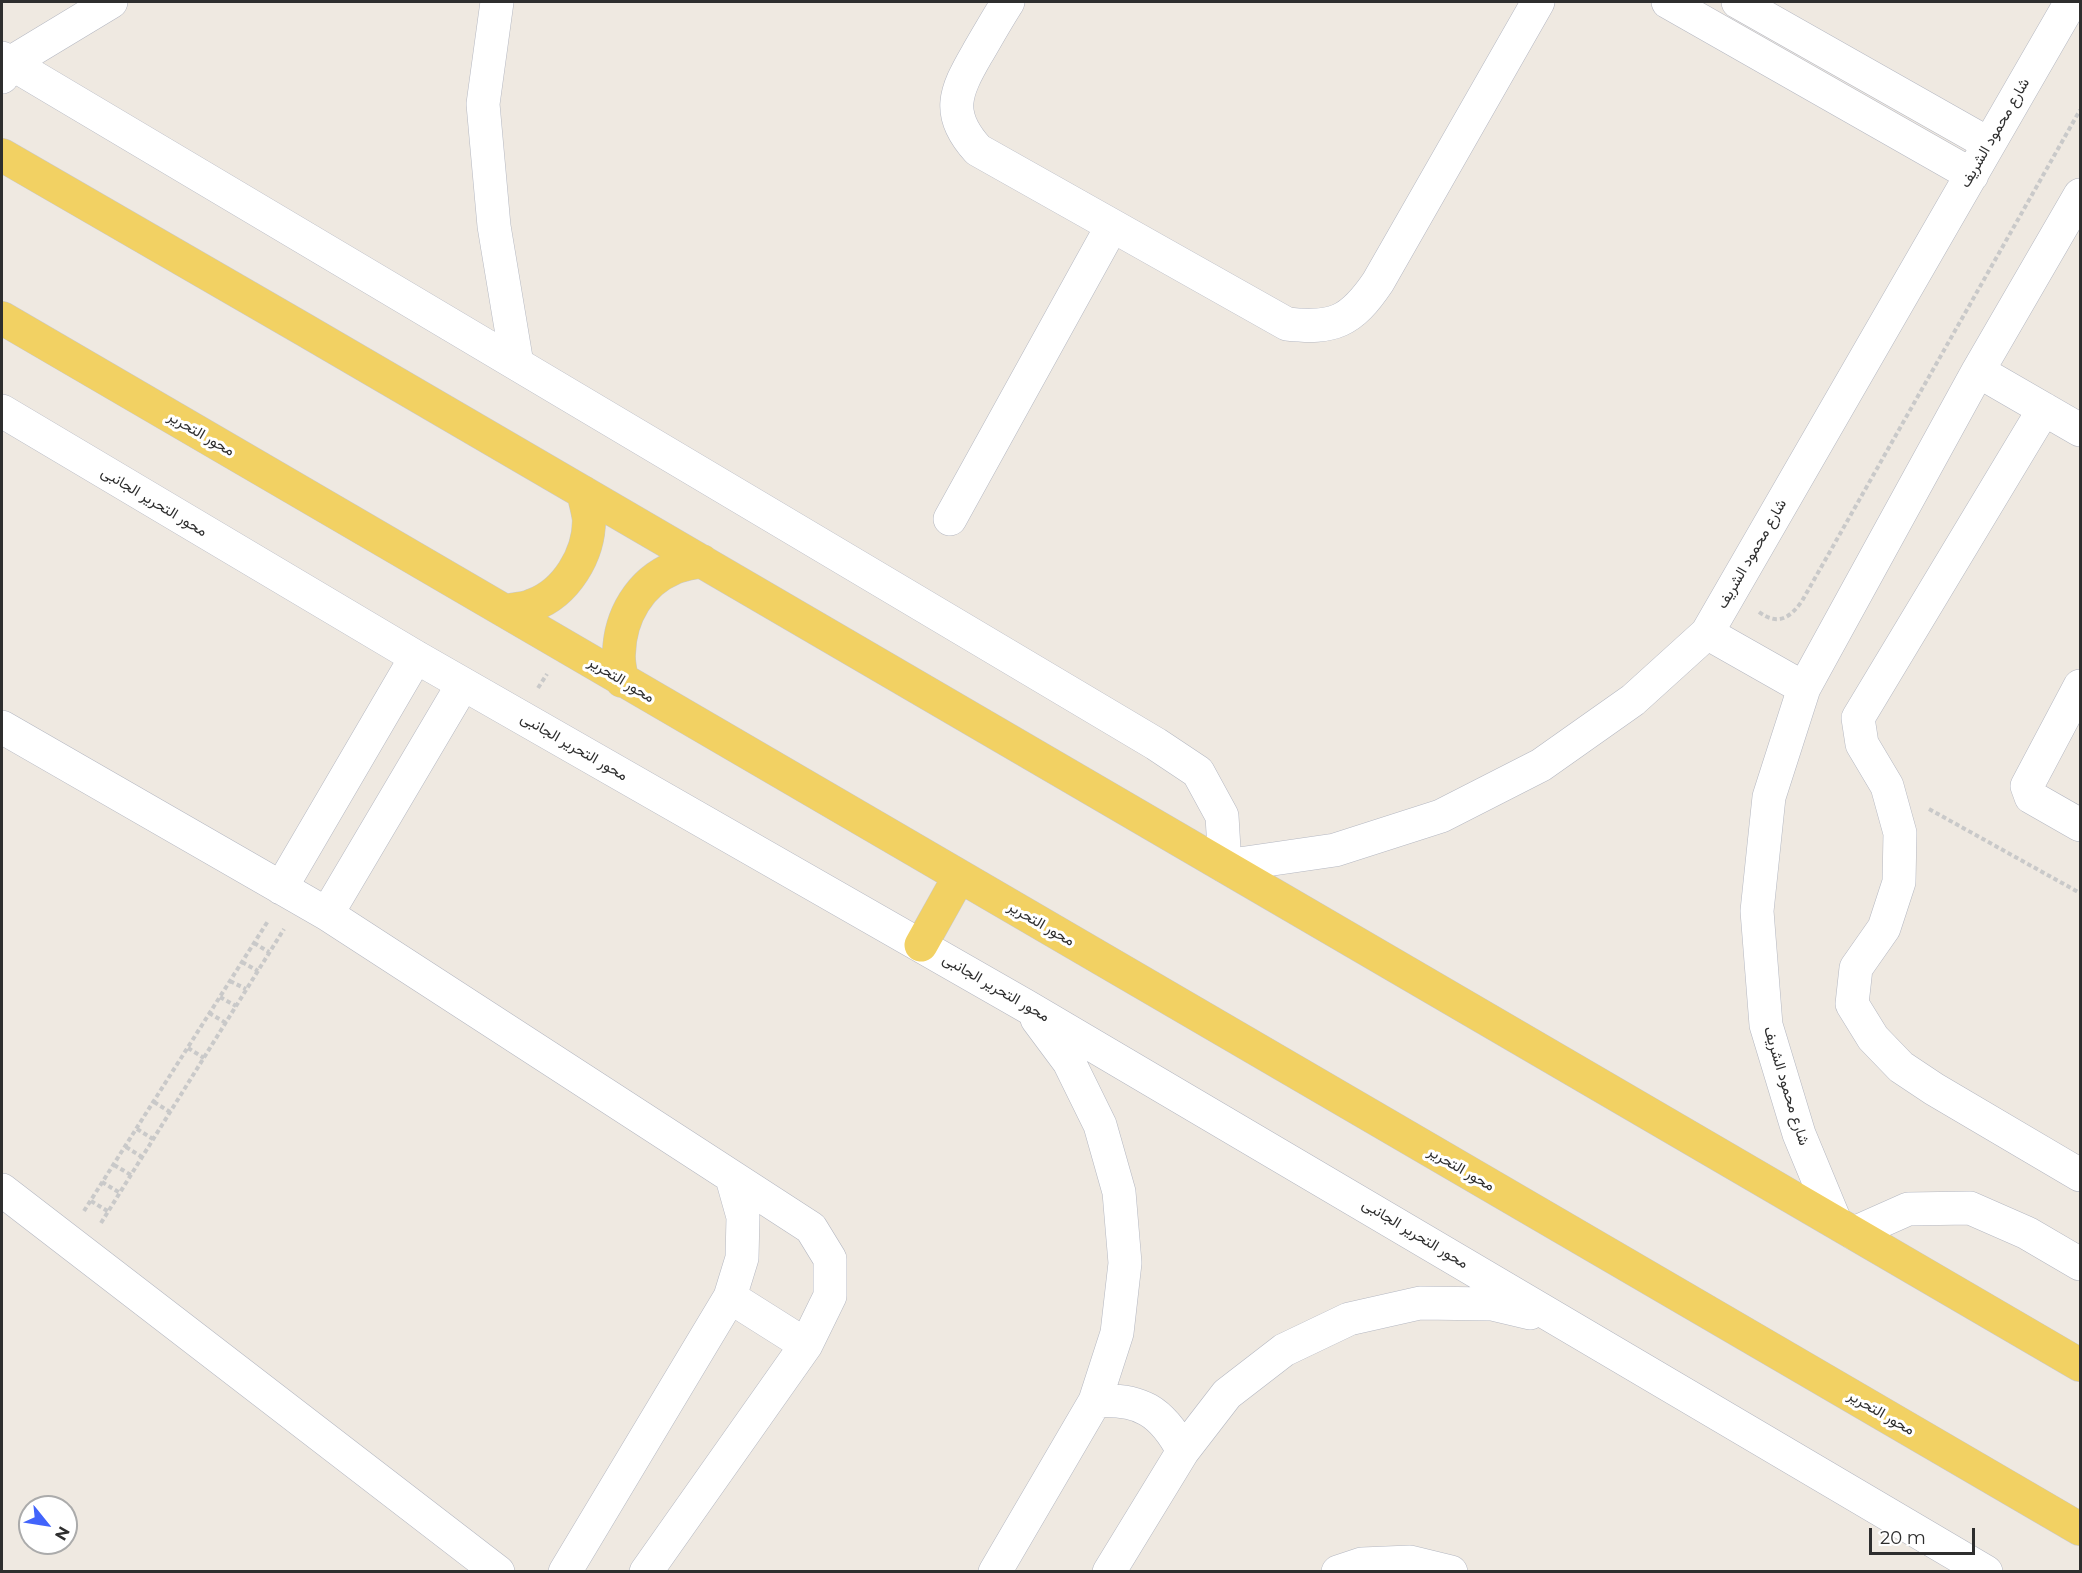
<!DOCTYPE html>
<meta charset="utf-8">
<style>
body{margin:0}
#map{position:relative;width:2082px;height:1573px;overflow:hidden;background:#efe9e1;font-family:Montserrat,sans-serif}
canvas{display:block}
.frame{position:absolute;inset:0;border:3px solid #2e2e2e;pointer-events:none}
.north{position:absolute;left:18px;top:1495px;width:60px;height:60px;box-sizing:border-box;background:#fff;border:2px solid #ababab;border-radius:50%;rotate:120deg;font-size:16px;font-weight:700;line-height:24px;text-align:center;color:#2e2e2e}
.north::after{content:'';display:block;margin:auto;width:21px;height:27px;background:#4264fb;clip-path:polygon(50% 0,100% 100%,50% 72%,0 100%)}
.scale{position:absolute;left:1869px;top:1528px;width:106px;height:27px;box-sizing:border-box;border:3px solid #2e2e2e;border-top:0;padding-left:8px;font-size:18px;line-height:21px;white-space:nowrap;color:#2e2e2e;-webkit-text-stroke:4px #fff;paint-order:stroke}
</style>
<div id="map">
<canvas width="2082" height="1573"></canvas>
<div class="frame"></div>
<div class="north">N</div>
<div class="scale">20 m</div>
</div>
<script>
const g = document.querySelector('canvas').getContext('2d');
g.lineJoin = 'round';
function trace(path, color, width, dash) {
  g.strokeStyle = color;
  g.lineWidth = width;
  g.lineCap = dash ? 'butt' : 'round';
  g.setLineDash(dash || []);
  g.stroke(path);
}
function drawText(font, color, halo, rows, align = 'center') {
  g.font = font + ' Montserrat,Vazirmatn,sans-serif';
  g.lineWidth = 6;
  g.setLineDash([]);
  g.textBaseline = 'middle';
  g.strokeStyle = halo;
  g.fillStyle = color;
  for (const [text, x, y, turn = 0] of rows) {
    g.save();
    g.translate(x, y);
    g.rotate((+turn || 0) * Math.PI / 180);
    g.textAlign = isNaN(turn) ? turn : align;
    if (halo) g.strokeText(text, 0, 0);
    g.fillText(text, 0, 0);
    g.restore();
  }
}
const minor = new Path2D(`
 M 497,2 L 483,104 L 494,226 L 517,364
 M 1008,2 C 997,19 987,37 977,54 C 955,92 945,114 978,150 L 1287,324 C 1334,329 1351,322 1378,282 L 1538,2
 M 1668,2 L 1972,175
 M 1738,2 L 1989,144
 M 2,58 L 1156,744 L 1198,772 L 1222,816 L 1225,866 L 1335,850 L 1441,816 L 1541,765 L 1633,700 L 1707,633 L 2071,2
 M 2,77 L 10,63 L 111,2
 M 1978,371 L 2080,430
 M 2044,409 L 1858,718 L 1862,744 L 1887,786 L 1900,833 L 1899,882 L 1884,928 L 1856,968 L 1852,1004 L 1873,1038 L 1901,1067 L 1934,1089 L 2080,1175
 M 2,411 L 416,657 L 1026,1006 L 1986,1572
 M 950,519 L 1112,226
 M 1707,633 L 1804,688
 M 2080,686 L 2027,786 L 2031,797 L 2080,825
 M 2,727 L 327,914 L 811,1228 L 830,1259 L 830,1296 L 806,1345 L 646,1572
 M 281,888 L 416,657
 M 327,914 L 463,684
 M 2,1190 L 498,1572
 M 1835,1221 L 1799,1134 L 1766,1025 L 1757,911 L 1769,797 L 1804,688 L 1978,371 L 2080,195
 M 1854,1233 L 1908,1209 L 1970,1208 L 2027,1233 L 2080,1264
 M 730,1297 L 806,1345
 M 1095,1401 C 1140,1398 1162,1411 1183,1451
 M 565,1572 L 730,1297 L 742,1258 L 743,1217 L 732,1178
 M 995,1572 L 1095,1401 L 1117,1333 L 1125,1263 L 1119,1192 L 1100,1125 L 1069,1062 L 1037,1019
 M 1109,1572 L 1183,1451 L 1227,1394 L 1284,1350 L 1349,1319 L 1420,1303 L 1492,1304 L 1530,1313
 M 1338,1572 L 1362,1564 L 1410,1562 L 1451,1572`);
const major = new Path2D(`
 M 2,155 L 303,329 L 2080,1365
 M 2,318 L 2080,1529
 M 505,611 C 514,609 525,609 533,605 C 566,593 589,555 589,520 C 588,511 585,501 583,492
 M 622,681 C 621,672 618,662 619,653 C 620,616 640,582 674,568 C 683,564 693,563 702,561
 M 921,945 L 959,877`);
trace(minor, '#b4b7c1', 34);
trace(major, '#c9c9c9', 34);
trace(new Path2D(`
 M 1759,612 C 1778,626 1790,618 1802,601 L 2080,110
 M 538,688 L 547,674
 M 1929,809 L 2080,893
 M 254,943 L 269,952
 M 242,962 L 258,971
 M 230,981 L 246,989
 M 220,997 L 236,1006
 M 209,1013 L 226,1023
 M 188,1048 L 204,1058
 M 154,1102 L 170,1112
 M 137,1129 L 153,1139
 M 126,1147 L 142,1157
 M 114,1165 L 131,1175
 M 102,1182 L 120,1193
 M 91,1201 L 109,1212
 M 84,1211 L 268,921
 M 101,1223 L 284,929`), '#c9c9c9', 4, [4.5, 3]);
trace(minor, '#fff', 33);
trace(major, '#f2d163', 33);
drawText('15px', '#2e2e2e', '#fff', [
 ["شارع محمود الشريف",1995,133,-60],
 ["محور التحرير",201,434,30],
 ["محور التحرير الجانبى",154,502,31],
 ["شارع محمود الشريف",1752,554,-60],
 ["محور التحرير",621,680,31],
 ["محور التحرير الجانبى",574,747,30],
 ["محور التحرير",1041,924,30],
 ["محور التحرير الجانبى",996,988,30],
 ["شارع محمود الشريف",1786,1086,73],
 ["محور التحرير",1461,1169,30],
 ["محور التحرير الجانبى",1415,1234,31],
 ["محور التحرير",1881,1413,30]
]);
</script>
